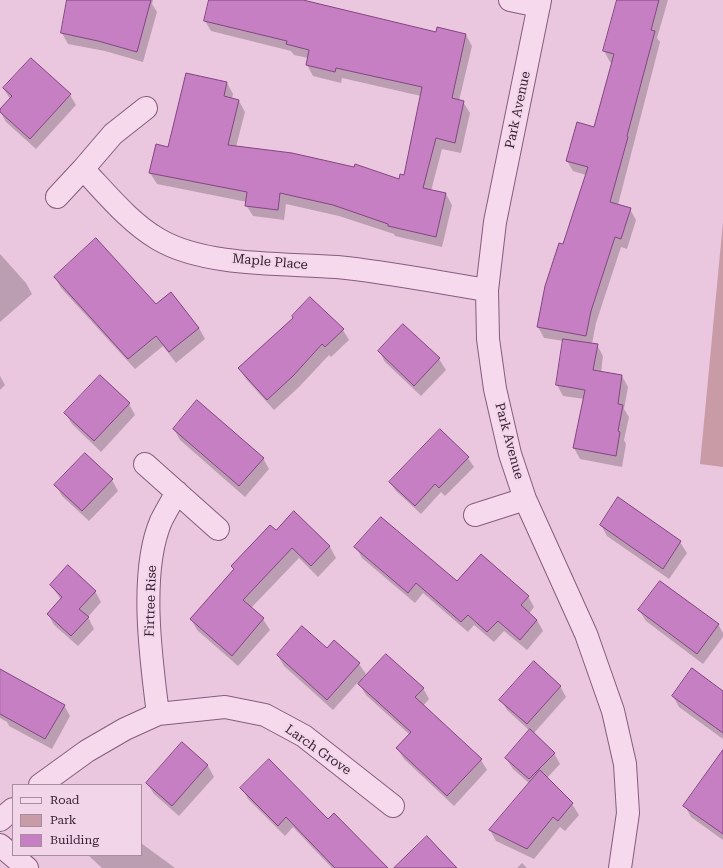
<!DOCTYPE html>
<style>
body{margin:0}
#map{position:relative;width:723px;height:868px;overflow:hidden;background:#ebc6df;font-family:"Roboto Serif",serif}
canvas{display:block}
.legend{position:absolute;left:12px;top:784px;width:130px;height:72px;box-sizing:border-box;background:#f3d5e9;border:1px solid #a78da1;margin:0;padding:5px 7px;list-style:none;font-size:12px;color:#362034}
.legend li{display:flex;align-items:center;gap:8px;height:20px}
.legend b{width:20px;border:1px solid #a78da1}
</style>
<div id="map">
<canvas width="723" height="868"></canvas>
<ul class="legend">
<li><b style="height:5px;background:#f6d9ed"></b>Road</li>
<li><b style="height:11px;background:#c89ba7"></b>Park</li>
<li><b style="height:11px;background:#c67fc3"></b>Building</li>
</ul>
</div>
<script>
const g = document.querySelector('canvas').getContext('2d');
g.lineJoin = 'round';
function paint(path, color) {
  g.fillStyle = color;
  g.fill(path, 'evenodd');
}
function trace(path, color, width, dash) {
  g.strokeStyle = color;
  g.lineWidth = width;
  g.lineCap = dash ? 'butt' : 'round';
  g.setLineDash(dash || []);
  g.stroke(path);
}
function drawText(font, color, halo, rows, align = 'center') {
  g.font = font + ' "Roboto Serif",serif';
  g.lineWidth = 4;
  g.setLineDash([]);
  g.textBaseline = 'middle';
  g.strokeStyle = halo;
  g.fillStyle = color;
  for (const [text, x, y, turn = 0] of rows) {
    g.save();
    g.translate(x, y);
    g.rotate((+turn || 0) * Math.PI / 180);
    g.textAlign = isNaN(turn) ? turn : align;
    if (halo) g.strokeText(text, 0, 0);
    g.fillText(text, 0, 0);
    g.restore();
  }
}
paint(new Path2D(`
 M 723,222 L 723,467 L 700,464 Z`), '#c89ba7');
paint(new Path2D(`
 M 68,0 L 153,0 L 152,4 L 157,12 L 143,62 L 105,51 L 68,44 L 62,33 Z
 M 210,0 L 294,0 L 436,33 L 466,35 L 472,46 L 459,101 L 463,102 L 470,113 L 461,153 L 442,149 L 431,191 L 446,194 L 452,205 L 442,247 L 395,236 L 394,234 L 339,216 L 286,204 L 284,220 L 253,216 L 246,205 L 247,202 L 157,184 L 150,173 L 169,148 L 227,83 L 233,94 L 232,99 L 239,101 L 245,112 L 236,147 L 355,168 L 400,180 L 405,176 L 421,96 L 342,78 L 341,83 L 313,76 L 307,65 L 308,58 L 294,55 L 291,51 L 211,31 L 205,21 Z
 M 620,0 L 668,0 L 657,38 L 660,42 L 618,205 L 630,209 L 636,220 L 627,249 L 621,247 L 596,323 L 592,344 L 597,345 L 603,356 L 601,373 L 622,376 L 628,387 L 624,409 L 629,417 L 624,440 L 626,444 L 622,467 L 580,459 L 574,448 L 584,399 L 563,396 L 557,385 L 564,341 L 544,338 L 538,327 L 586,175 L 573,171 L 567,161 L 595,128 L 613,63 L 610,62 L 604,51 Z
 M 4,89 L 70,95 L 76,105 L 36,149 L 6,122 L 0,111 L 10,99 Z
 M 0,254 L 26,283 L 32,294 L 0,322 Z
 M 55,277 L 156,305 L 199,328 L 205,339 L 176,363 L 163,346 L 135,369 L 61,288 Z
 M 403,325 L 439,359 L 446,370 L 421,396 L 385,362 L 379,351 Z
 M 343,330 L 349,340 L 331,357 L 329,355 L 299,387 L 274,410 L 246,379 L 239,368 Z
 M 0,376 L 5,385 L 0,390 Z
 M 100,377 L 129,404 L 135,415 L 101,452 L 72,424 L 65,413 Z
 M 174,429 L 263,458 L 269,469 L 245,497 L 180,440 Z
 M 85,454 L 112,480 L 118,491 L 89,521 L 62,496 L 56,485 Z
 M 468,458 L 474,467 L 445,496 L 441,492 L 421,514 L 396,491 L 390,482 Z
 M 294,513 L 330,547 L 336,558 L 318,577 L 299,558 L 251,608 L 263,619 L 270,630 L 238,666 L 197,630 L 191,619 L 234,570 L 232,566 L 276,532 Z
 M 601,525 L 680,542 L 687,553 L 669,579 L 607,536 Z
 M 356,547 L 457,582 L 528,596 L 534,607 L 529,614 L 537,620 L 543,631 L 527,650 L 504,631 L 494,642 L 474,625 L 468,632 L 423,593 L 415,603 L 362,558 Z
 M 51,585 L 95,591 L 101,602 L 88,617 L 94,629 L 78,646 L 54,625 L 48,614 L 61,600 Z
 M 639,610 L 718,624 L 723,633 L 723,637 L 703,664 L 646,621 Z
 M 327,649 L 359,664 L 366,674 L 362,678 L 363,680 L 423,688 L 429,699 L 423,706 L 481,760 L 487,770 L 454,806 L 404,759 L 397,748 L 410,735 L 366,695 L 358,682 L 333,710 L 284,666 L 278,656 Z
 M 0,670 L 64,705 L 70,716 L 52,749 L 9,726 L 7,722 L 0,718 Z
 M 560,686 L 566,697 L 534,733 L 554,753 L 560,764 L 547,778 L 572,804 L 579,815 L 565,831 L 560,827 L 534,859 L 496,841 L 490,830 L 530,784 L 513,769 L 506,758 L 530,731 L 507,710 L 501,700 Z
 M 723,692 L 723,739 L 679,707 L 673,696 Z
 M 182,743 L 208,766 L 214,777 L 179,816 L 154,794 L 147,783 Z
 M 723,772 L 723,840 L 691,817 L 685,806 Z
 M 242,788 L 368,868 L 332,868 L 293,827 L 285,836 L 248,799 Z
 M 141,843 L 175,868 L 102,868 L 88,855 L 141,855 Z
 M 522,863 L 527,868 L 517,868 Z`), '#0003');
const building = new Path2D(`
 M 67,0 L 151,0 L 137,52 L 98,41 L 61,33 Z
 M 209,0 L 303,0 L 436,32 L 437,27 L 466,34 L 452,98 L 464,101 L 455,143 L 436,138 L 423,188 L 446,193 L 436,237 L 388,226 L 388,224 L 333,205 L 280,193 L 278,210 L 245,206 L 247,192 L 149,173 L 156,144 L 168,147 L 186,73 L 227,82 L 224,96 L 239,100 L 228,145 L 292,153 L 354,167 L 355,164 L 399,179 L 400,174 L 404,175 L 422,87 L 336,68 L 335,72 L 306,65 L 309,50 L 286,44 L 287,41 L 204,21 Z
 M 617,0 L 659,0 L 651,30 L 655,31 L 627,136 L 628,137 L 610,202 L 631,208 L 621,239 L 615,237 L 591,311 L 586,336 L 537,327 L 545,286 L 559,243 L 563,244 L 588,167 L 566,161 L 577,122 L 594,127 L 614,54 L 603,51 Z
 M 31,58 L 71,94 L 30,139 L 0,112 L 0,109 L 12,96 L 3,88 Z
 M 96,238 L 156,304 L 171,292 L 199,328 L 169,352 L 156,336 L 128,359 L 54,277 Z
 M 310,297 L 344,329 L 325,347 L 322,344 L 293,376 L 267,400 L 238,368 L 293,318 L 292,316 Z
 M 403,324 L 440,358 L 414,386 L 378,351 Z
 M 563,339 L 598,344 L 593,370 L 622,375 L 618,404 L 623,405 L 618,431 L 620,432 L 616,456 L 573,448 L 585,390 L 556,385 Z
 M 100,375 L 130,403 L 94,441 L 64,413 Z
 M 197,400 L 264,458 L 239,486 L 173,429 Z
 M 440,429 L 469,457 L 439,488 L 435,484 L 415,506 L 389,482 Z
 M 85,453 L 113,479 L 82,511 L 54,485 Z
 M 618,497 L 681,541 L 663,569 L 600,525 Z
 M 294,511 L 330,546 L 311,566 L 292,548 L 243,600 L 264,618 L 232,656 L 190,619 L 234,569 L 231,566 L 270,525 L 276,530 Z
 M 381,517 L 457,581 L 481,554 L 529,596 L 521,605 L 537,620 L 520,640 L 498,621 L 487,632 L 468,615 L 461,622 L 416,583 L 408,593 L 354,547 Z
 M 68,565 L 96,591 L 79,609 L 89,617 L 71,636 L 47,614 L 62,597 L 50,585 Z
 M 660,581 L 719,624 L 697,654 L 638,610 Z
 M 302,626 L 327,648 L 334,640 L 360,663 L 327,700 L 277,655 Z
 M 386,654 L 424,688 L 415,697 L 482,759 L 447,796 L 396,748 L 411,732 L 358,684 Z
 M 534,661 L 561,686 L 527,724 L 499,700 Z
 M 692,668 L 723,691 L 723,733 L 672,696 Z
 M 0,669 L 65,705 L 45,739 L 0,714 Z
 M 530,729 L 555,753 L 529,779 L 505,758 Z
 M 182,742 L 208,765 L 172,806 L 146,783 Z
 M 723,750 L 723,834 L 683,806 Z
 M 269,759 L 328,819 L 334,813 L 388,868 L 335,868 L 286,817 L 278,826 L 240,788 Z
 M 540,770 L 573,803 L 558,821 L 553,817 L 527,849 L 489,830 Z
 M 427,836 L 457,868 L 394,868 Z`);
paint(building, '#c67fc3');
trace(building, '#824581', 1);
const minor = new Path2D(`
 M 510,0 L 539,6
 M 540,0 L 495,222 L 487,290 L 488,339 L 495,389 L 510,454 L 525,499 L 586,634 L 613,711 L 625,764 L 628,813 L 620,868
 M 83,169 L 113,134 L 146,108
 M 57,197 L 83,169 C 106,193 129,222 158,239 C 205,267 284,263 337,267 C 387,272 437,282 487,290
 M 145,464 L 218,529
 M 475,515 L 525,499
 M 158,714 C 151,660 139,572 161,521 C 166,511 172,501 177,492
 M 40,785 L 87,751 L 125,729 L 158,714 L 225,707 L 265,715 L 304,736 L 393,806
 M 0,820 L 13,809
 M 0,845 L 27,868`);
trace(minor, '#855d7e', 24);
trace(minor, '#f6d9ed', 22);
drawText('13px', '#362034', '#f3d5e9', [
 ["Park Avenue",518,110,-78],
 ["Maple Place",270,262,5],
 ["Park Avenue",509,441,75],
 ["Firtree Rise",151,601,-88],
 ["Larch Grove",318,750,35]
]);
</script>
